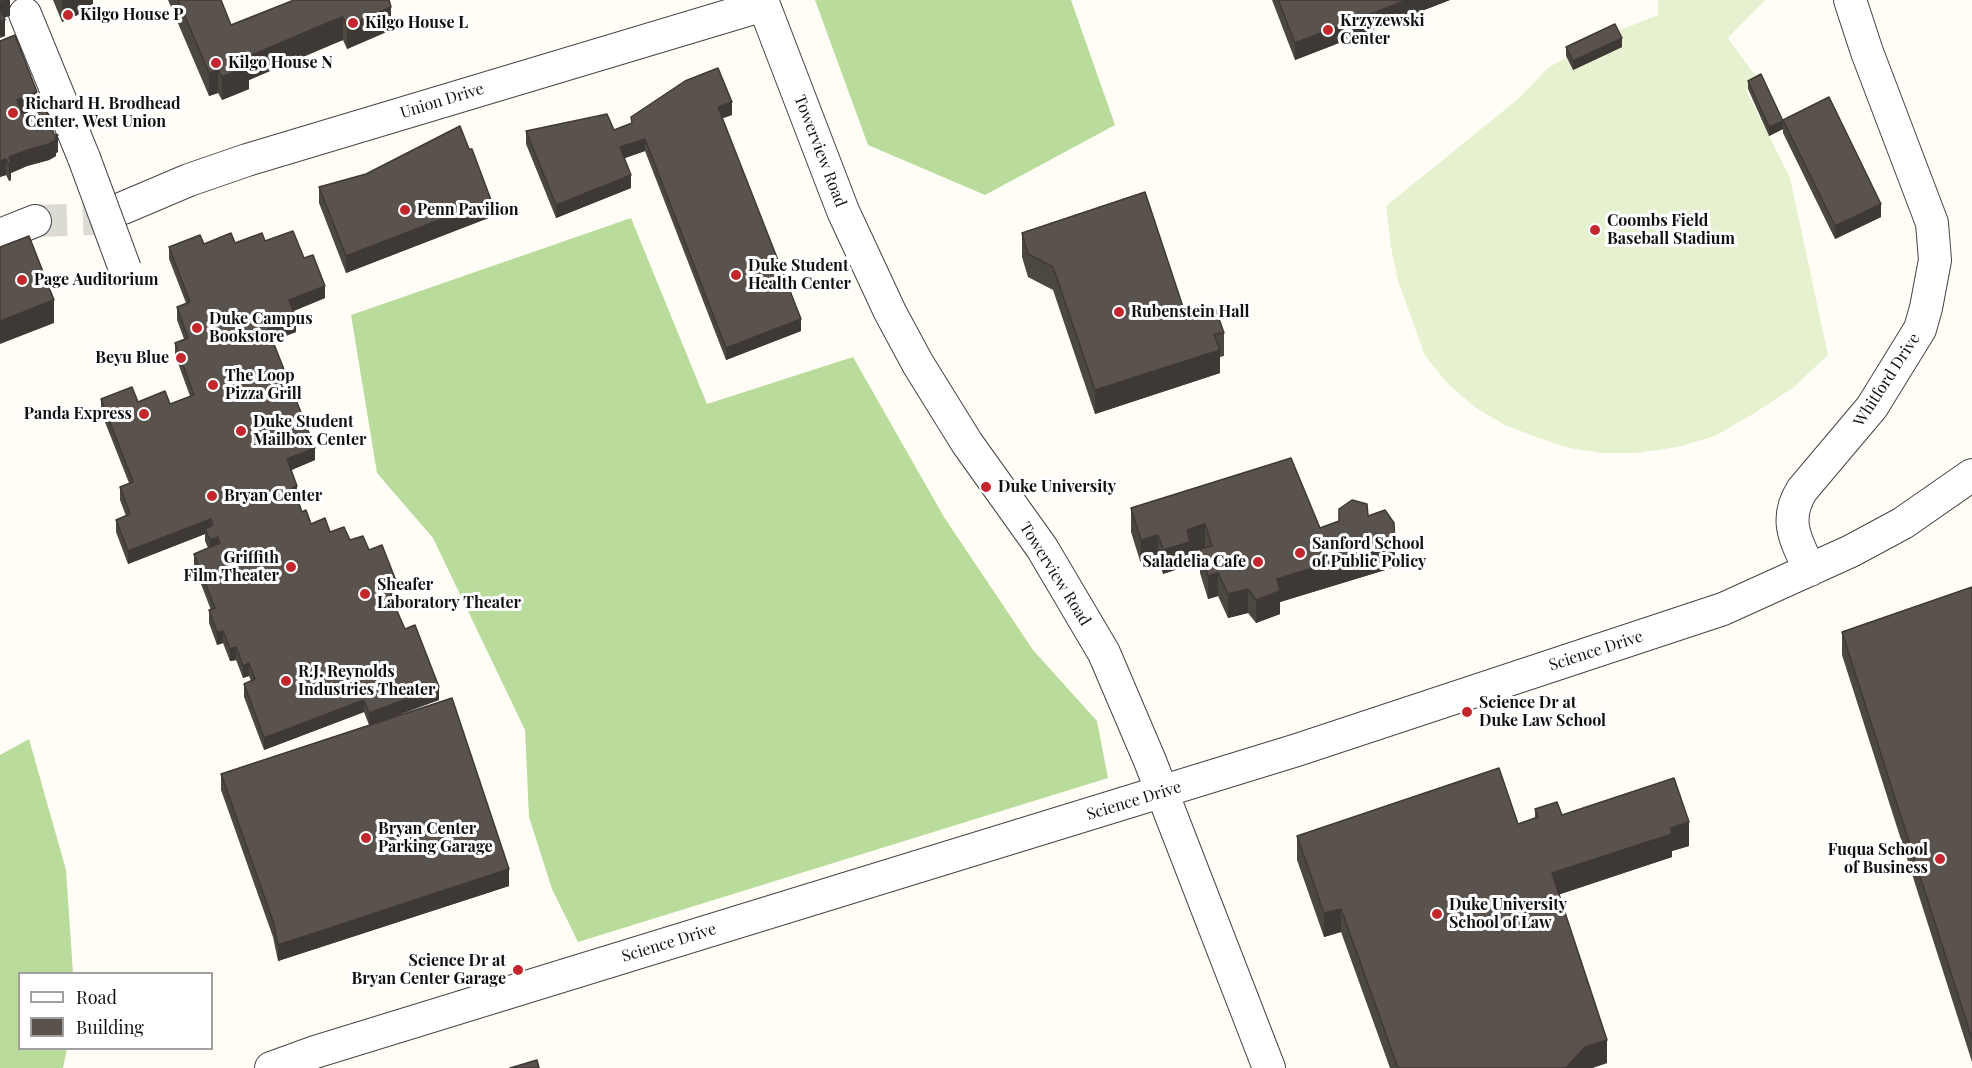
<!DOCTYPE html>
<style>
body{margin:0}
#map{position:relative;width:1972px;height:1068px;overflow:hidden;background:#fffdf5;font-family:"Playfair Display",serif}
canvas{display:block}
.legend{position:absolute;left:18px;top:972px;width:195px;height:78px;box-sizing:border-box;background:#fff;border:2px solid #a0a0a0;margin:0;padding:8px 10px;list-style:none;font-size:18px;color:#111}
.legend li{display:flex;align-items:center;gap:12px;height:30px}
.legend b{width:30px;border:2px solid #a0a0a0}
</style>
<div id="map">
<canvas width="1972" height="1068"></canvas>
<ul class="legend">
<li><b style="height:8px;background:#fff"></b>Road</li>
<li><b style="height:16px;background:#5a524d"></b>Building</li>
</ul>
</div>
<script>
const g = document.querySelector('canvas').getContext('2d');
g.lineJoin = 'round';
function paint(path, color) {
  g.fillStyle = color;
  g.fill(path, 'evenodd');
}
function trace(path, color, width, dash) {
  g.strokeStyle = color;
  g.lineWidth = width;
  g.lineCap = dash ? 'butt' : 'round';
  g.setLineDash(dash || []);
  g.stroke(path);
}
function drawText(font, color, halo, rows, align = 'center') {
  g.font = font + ' "Playfair Display",serif';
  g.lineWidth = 6;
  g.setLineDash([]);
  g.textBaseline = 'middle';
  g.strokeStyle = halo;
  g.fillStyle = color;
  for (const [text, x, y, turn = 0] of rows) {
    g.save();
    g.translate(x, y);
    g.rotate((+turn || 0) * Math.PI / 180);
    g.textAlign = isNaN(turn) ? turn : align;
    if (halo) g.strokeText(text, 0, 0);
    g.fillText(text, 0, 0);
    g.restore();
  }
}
paint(new Path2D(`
 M 815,0 L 1071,0 L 1115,125 L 985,195 L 868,145 Z
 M 631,218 L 707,404 L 853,357 L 944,517 L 1033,650 L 1097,721 L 1108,778 L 578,942 L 552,889 L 529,817 L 525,730 L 433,538 L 377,473 L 351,315 Z
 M 29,739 L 66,870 L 73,973 L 20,974 L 20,1048 L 67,1049 L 63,1068 L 0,1068 L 0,755 Z`), '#b9dc9c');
paint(new Path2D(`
 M 1658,0 L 1765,0 L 1728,38 L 1760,82 L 1746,90 L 1790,178 L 1828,355 L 1794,387 L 1753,414 L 1715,436 L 1678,447 L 1636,453 L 1602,453 L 1569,448 L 1536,437 L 1505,425 L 1476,408 L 1448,384 L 1425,356 L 1398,281 L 1391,247 L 1386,206 L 1518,99 L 1549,67 L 1566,58 L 1573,70 L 1622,47 L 1615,32 L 1658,15 Z`), '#e6f2cf');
trace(new Path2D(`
 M 35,221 L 93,219 L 123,208`), '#dbdad3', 32, [32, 16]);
const minor = new Path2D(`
 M 762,0 L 843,211 L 890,312 L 918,364 L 967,443 L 1042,548 L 1104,653 L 1150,761 L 1269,1068
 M 25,14 L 84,158
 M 123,208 L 189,180 L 247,160 L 764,5
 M 0,235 L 35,221
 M 1810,570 C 1796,541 1783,520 1802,490 L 1872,407 L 1920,329 L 1926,308 L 1935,260 L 1932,223 L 1867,52 L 1850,0
 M 271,1068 L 315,1052 L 1297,750 L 1723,609 L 1851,551 L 1903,523 L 1972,475`);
trace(minor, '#444', 34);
trace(minor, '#fff', 32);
const minorBridge = new Path2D(`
 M 84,158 L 125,269`);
trace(minorBridge, '#444', 34, []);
trace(minorBridge, '#fff', 32);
paint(new Path2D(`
 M 53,0 L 93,0 L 93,8 L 62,22 Z
 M 168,0 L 221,0 L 231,25 L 294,0 L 391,30 L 347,49 L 343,40 L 327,46 L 249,80 L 249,89 L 222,100 L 218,93 L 209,96 Z
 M 1272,0 L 1450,0 L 1295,60 Z
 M 0,41 L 37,109 L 23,114 L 24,118 L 49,120 L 58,152 L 56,153 L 56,156 L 49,160 L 27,166 L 11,173 L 11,180 L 9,181 L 6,175 L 0,177 Z
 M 1566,47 L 1622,47 L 1573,70 L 1566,56 Z
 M 1748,81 L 1783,129 L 1769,136 L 1748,89 Z
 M 732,115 L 722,118 L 801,331 L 726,360 L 645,151 L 624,158 L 631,188 L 556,218 L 526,144 L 526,131 L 614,130 L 631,123 L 631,117 Z
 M 1783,120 L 1881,217 L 1835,239 L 1783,133 Z
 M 319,187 L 491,217 L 346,273 L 319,203 Z
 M 1022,233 L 1187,319 L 1224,333 L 1224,356 L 1220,357 L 1220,373 L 1095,414 L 1053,290 L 1028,277 L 1022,257 Z
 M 265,241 L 304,258 L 325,298 L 293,311 L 296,332 L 273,341 L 315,460 L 291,470 L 297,499 L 302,512 L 311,524 L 350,540 L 369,550 L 400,604 L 395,606 L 405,629 L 439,700 L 383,720 L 509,886 L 278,961 L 273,937 L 221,790 L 221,774 L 369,725 L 364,712 L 264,750 L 244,697 L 244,684 L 251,681 L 249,676 L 243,678 L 236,660 L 230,661 L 223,643 L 217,645 L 209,623 L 209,610 L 211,610 L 194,566 L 194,554 L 208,548 L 205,541 L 205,534 L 128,564 L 116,532 L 116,520 L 126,516 L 120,500 L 120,487 L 129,483 L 101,412 L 101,399 L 170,404 L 190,396 L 175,355 L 175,343 L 184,339 L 177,320 L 177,307 L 186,303 L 169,259 L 169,247 Z
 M 1131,508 L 1320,528 L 1368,516 L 1395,567 L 1280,602 L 1280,614 L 1256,623 L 1248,613 L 1228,618 L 1218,596 L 1208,599 L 1200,573 L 1200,550 L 1190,553 L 1190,565 L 1163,574 L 1158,558 L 1141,564 L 1131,532 Z
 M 1972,587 L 1972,1062 L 1842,655 L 1842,632 Z
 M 1535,809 L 1689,846 L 1672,851 L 1672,857 L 1559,894 L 1607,1063 L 1592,1068 L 1390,1068 L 1341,932 L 1324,937 L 1297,860 L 1297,836 L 1518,824 L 1535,818 Z`), '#4d4742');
paint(new Path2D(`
 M 8,0 L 10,0 L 10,16 L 0,19 L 0,3 Z
 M 62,0 L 93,0 L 93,8 L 62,22 Z
 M 1407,0 L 1450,0 L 1295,60 L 1295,43 Z
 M 391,7 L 391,30 L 347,49 L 347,26 Z
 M 343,17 L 343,40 L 249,80 L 249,89 L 222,100 L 222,77 L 245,58 Z
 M 5,20 L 5,36 L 0,38 L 0,21 Z
 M 1622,38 L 1622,47 L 1573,70 L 1573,61 Z
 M 218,70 L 218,93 L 209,96 L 209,73 Z
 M 37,92 L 37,109 L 17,117 L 17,100 Z
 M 732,102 L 732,115 L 718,120 L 718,107 Z
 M 1783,121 L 1783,129 L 1769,136 L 1769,127 Z
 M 58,135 L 58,152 L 56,153 L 56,156 L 49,160 L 27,166 L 11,173 L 11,180 L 9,181 L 9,157 L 55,138 Z
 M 645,139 L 645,151 L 620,160 L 620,147 Z
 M 6,159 L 6,175 L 0,177 L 0,161 Z
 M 631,175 L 631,188 L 556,218 L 556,205 Z
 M 491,200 L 491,217 L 346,273 L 346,256 Z
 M 1881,204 L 1881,217 L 1835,239 L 1835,226 Z
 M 325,286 L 325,298 L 289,313 L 289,300 Z
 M 54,300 L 54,323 L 0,344 L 0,321 Z
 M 296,319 L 296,332 L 251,349 L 251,336 Z
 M 801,319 L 801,331 L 726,360 L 726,348 Z
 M 1220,350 L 1220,373 L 1095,414 L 1095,390 Z
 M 315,448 L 315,460 L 287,472 L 287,459 Z
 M 297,486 L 297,499 L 293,487 Z
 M 211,519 L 211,532 L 205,529 L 205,534 L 128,564 L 128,551 Z
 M 1205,524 L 1205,548 L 1190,553 L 1190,565 L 1163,574 L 1163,550 L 1187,530 Z
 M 1158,535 L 1158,558 L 1141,564 L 1141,540 Z
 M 218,537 L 218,550 L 210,553 L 210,540 Z
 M 1395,543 L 1395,567 L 1280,602 L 1280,614 L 1256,623 L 1256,600 L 1277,579 Z
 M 1218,573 L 1218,596 L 1208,599 L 1208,576 Z
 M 1248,589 L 1248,613 L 1228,618 L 1228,594 Z
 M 400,591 L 400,604 L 390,607 L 390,595 Z
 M 223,631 L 223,643 L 217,645 L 217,632 Z
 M 236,647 L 236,660 L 230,661 L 230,649 Z
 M 249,663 L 249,676 L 243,678 L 243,666 Z
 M 439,687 L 439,700 L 369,726 L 369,713 Z
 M 364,700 L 364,712 L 264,750 L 264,738 Z
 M 1689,822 L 1689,846 L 1672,851 L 1672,857 L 1552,897 L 1552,873 L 1671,828 Z
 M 509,869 L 509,886 L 278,961 L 278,945 Z
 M 1341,909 L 1341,932 L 1324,937 L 1324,913 Z
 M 1607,1040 L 1607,1063 L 1592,1068 L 1566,1068 L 1585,1047 Z`), '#3f3936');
const building = new Path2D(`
 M 0,0 L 8,0 L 0,3 Z
 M 178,0 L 221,0 L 231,25 L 294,0 L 389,0 L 391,7 L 347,26 L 343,17 L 327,23 L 245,58 L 249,66 L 222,77 L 218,70 L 209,73 Z
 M 1278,0 L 1407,0 L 1295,43 Z
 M 0,7 L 5,20 L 0,21 Z
 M 1615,24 L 1622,38 L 1573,61 L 1566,47 Z
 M 15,35 L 37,92 L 17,100 L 24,118 L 45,110 L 49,115 L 47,115 L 54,134 L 58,135 L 55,138 L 56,140 L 49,144 L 27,150 L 9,157 L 11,164 L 9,165 L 6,159 L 0,161 L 0,41 Z
 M 718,68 L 732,102 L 718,107 L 801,319 L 726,348 L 645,139 L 620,147 L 631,175 L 556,205 L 526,131 L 607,114 L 614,130 L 632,123 L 631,117 L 685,81 Z
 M 1761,74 L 1783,121 L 1769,127 L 1748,81 Z
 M 1829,97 L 1881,204 L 1835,226 L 1783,120 Z
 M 460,126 L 469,149 L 472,149 L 491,200 L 346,256 L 319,187 L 366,174 Z
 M 1145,192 L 1187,319 L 1216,310 L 1224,333 L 1214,334 L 1220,350 L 1095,390 L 1053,267 L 1028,254 L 1022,233 Z
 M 293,231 L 304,258 L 313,255 L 325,286 L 289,300 L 296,319 L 251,336 L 253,341 L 270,334 L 315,448 L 287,459 L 297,486 L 293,487 L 302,512 L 306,510 L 311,524 L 325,518 L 330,532 L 344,527 L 350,540 L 363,536 L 369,550 L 382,545 L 400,591 L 390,595 L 405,629 L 415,625 L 439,687 L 369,713 L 364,700 L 264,738 L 244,684 L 255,679 L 249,663 L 243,666 L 236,647 L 230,649 L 223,631 L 217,632 L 209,610 L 215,608 L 194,554 L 220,543 L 218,537 L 210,540 L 205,529 L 213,525 L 211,519 L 128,551 L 116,520 L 130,514 L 120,487 L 133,482 L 101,399 L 132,387 L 138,402 L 165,391 L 170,404 L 194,395 L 175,343 L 188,338 L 177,307 L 190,302 L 169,247 L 200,235 L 204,244 L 231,233 L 235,243 L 262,233 L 265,241 Z
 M 29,236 L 54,300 L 0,321 L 0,247 Z
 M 1291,458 L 1320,528 L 1339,521 L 1339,509 L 1352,500 L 1367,504 L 1368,516 L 1385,510 L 1394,523 L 1395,543 L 1277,579 L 1280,591 L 1256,600 L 1248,589 L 1228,594 L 1218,573 L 1208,576 L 1200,549 L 1212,546 L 1205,524 L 1187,530 L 1190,542 L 1163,550 L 1158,535 L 1141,540 L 1131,508 Z
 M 1972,587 L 1972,1039 L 1842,632 Z
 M 452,698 L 509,869 L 278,945 L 273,921 L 221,774 Z
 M 1499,768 L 1518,824 L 1538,817 L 1535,809 L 1557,802 L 1562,815 L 1674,778 L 1689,822 L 1671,828 L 1672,834 L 1552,873 L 1607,1040 L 1585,1047 L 1566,1068 L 1398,1068 L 1341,909 L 1324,913 L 1297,836 Z
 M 537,1060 L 539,1068 L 510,1068 Z`);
paint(building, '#5a524d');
trace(building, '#3f3936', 1.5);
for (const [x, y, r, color] of [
 [68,15,6,"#c4262e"],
 [353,23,6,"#c4262e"],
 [1328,30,6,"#c4262e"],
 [216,63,6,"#c4262e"],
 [13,113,6,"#c4262e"],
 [405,210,6,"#c4262e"],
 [1595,230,6,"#c4262e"],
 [736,275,6,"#c4262e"],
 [22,280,6,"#c4262e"],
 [1119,312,6,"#c4262e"],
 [197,328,6,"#c4262e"],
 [181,358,6,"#c4262e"],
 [213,385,6,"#c4262e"],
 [144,414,6,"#c4262e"],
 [241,431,6,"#c4262e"],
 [986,487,6,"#c4262e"],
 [212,496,6,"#c4262e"],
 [1300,553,6,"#c4262e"],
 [1258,562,6,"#c4262e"],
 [291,567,6,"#c4262e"],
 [365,594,6,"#c4262e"],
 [286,681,6,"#c4262e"],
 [1467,712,6,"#c4262e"],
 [366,838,6,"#c4262e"],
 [1940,859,6,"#c4262e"],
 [1437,914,6,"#c4262e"],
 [518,970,6,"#c4262e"]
]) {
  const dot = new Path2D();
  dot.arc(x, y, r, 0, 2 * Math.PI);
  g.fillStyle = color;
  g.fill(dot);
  trace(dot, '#fff', 2);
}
drawText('bold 16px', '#111', '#fff', [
 ["Kilgo House P",80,15],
 ["Krzyzewski",1340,21],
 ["Center",1340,39],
 ["Kilgo House L",365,23],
 ["Kilgo House N",228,63],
 ["Richard H. Brodhead",25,104],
 ["Center, West Union",25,122],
 ["Penn Pavilion",417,210],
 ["Coombs Field",1607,221],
 ["Baseball Stadium",1607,239],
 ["Duke Student",748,266],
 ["Health Center",748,284],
 ["Page Auditorium",34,280],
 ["Rubenstein Hall",1131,312],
 ["Duke Campus",209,319],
 ["Bookstore",209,337],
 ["Beyu Blue",169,358,"right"],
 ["The Loop",225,376],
 ["Pizza Grill",225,394],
 ["Panda Express",132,414,"right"],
 ["Duke Student",253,422],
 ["Mailbox Center",253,440],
 ["Duke University",998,487],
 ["Bryan Center",224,496],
 ["Sanford School",1312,544],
 ["of Public Policy",1312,562],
 ["Griffith",279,558,"right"],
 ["Film Theater",279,576,"right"],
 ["Saladelia Cafe",1246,562,"right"],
 ["Sheafer",377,585],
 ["Laboratory Theater",377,603],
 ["R.J. Reynolds",298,672],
 ["Industries Theater",298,690],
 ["Science Dr at",1479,703],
 ["Duke Law School",1479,721],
 ["Bryan Center",378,829],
 ["Parking Garage",378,847],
 ["Fuqua School",1928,850,"right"],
 ["of Business",1928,868,"right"],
 ["Duke University",1449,905],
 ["School of Law",1449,923],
 ["Science Dr at",506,961,"right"],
 ["Bryan Center Garage",506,979,"right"]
], 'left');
drawText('16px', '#111', '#fff', [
 ["Union Drive",442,101,-17],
 ["Towerview Road",820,151,69],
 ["Whitford Drive",1887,380,-57],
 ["Towerview Road",1055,574,58],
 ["Science Drive",1596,651,-18],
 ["Science Drive",1134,801,-17],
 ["Science Drive",669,943,-17]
]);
</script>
